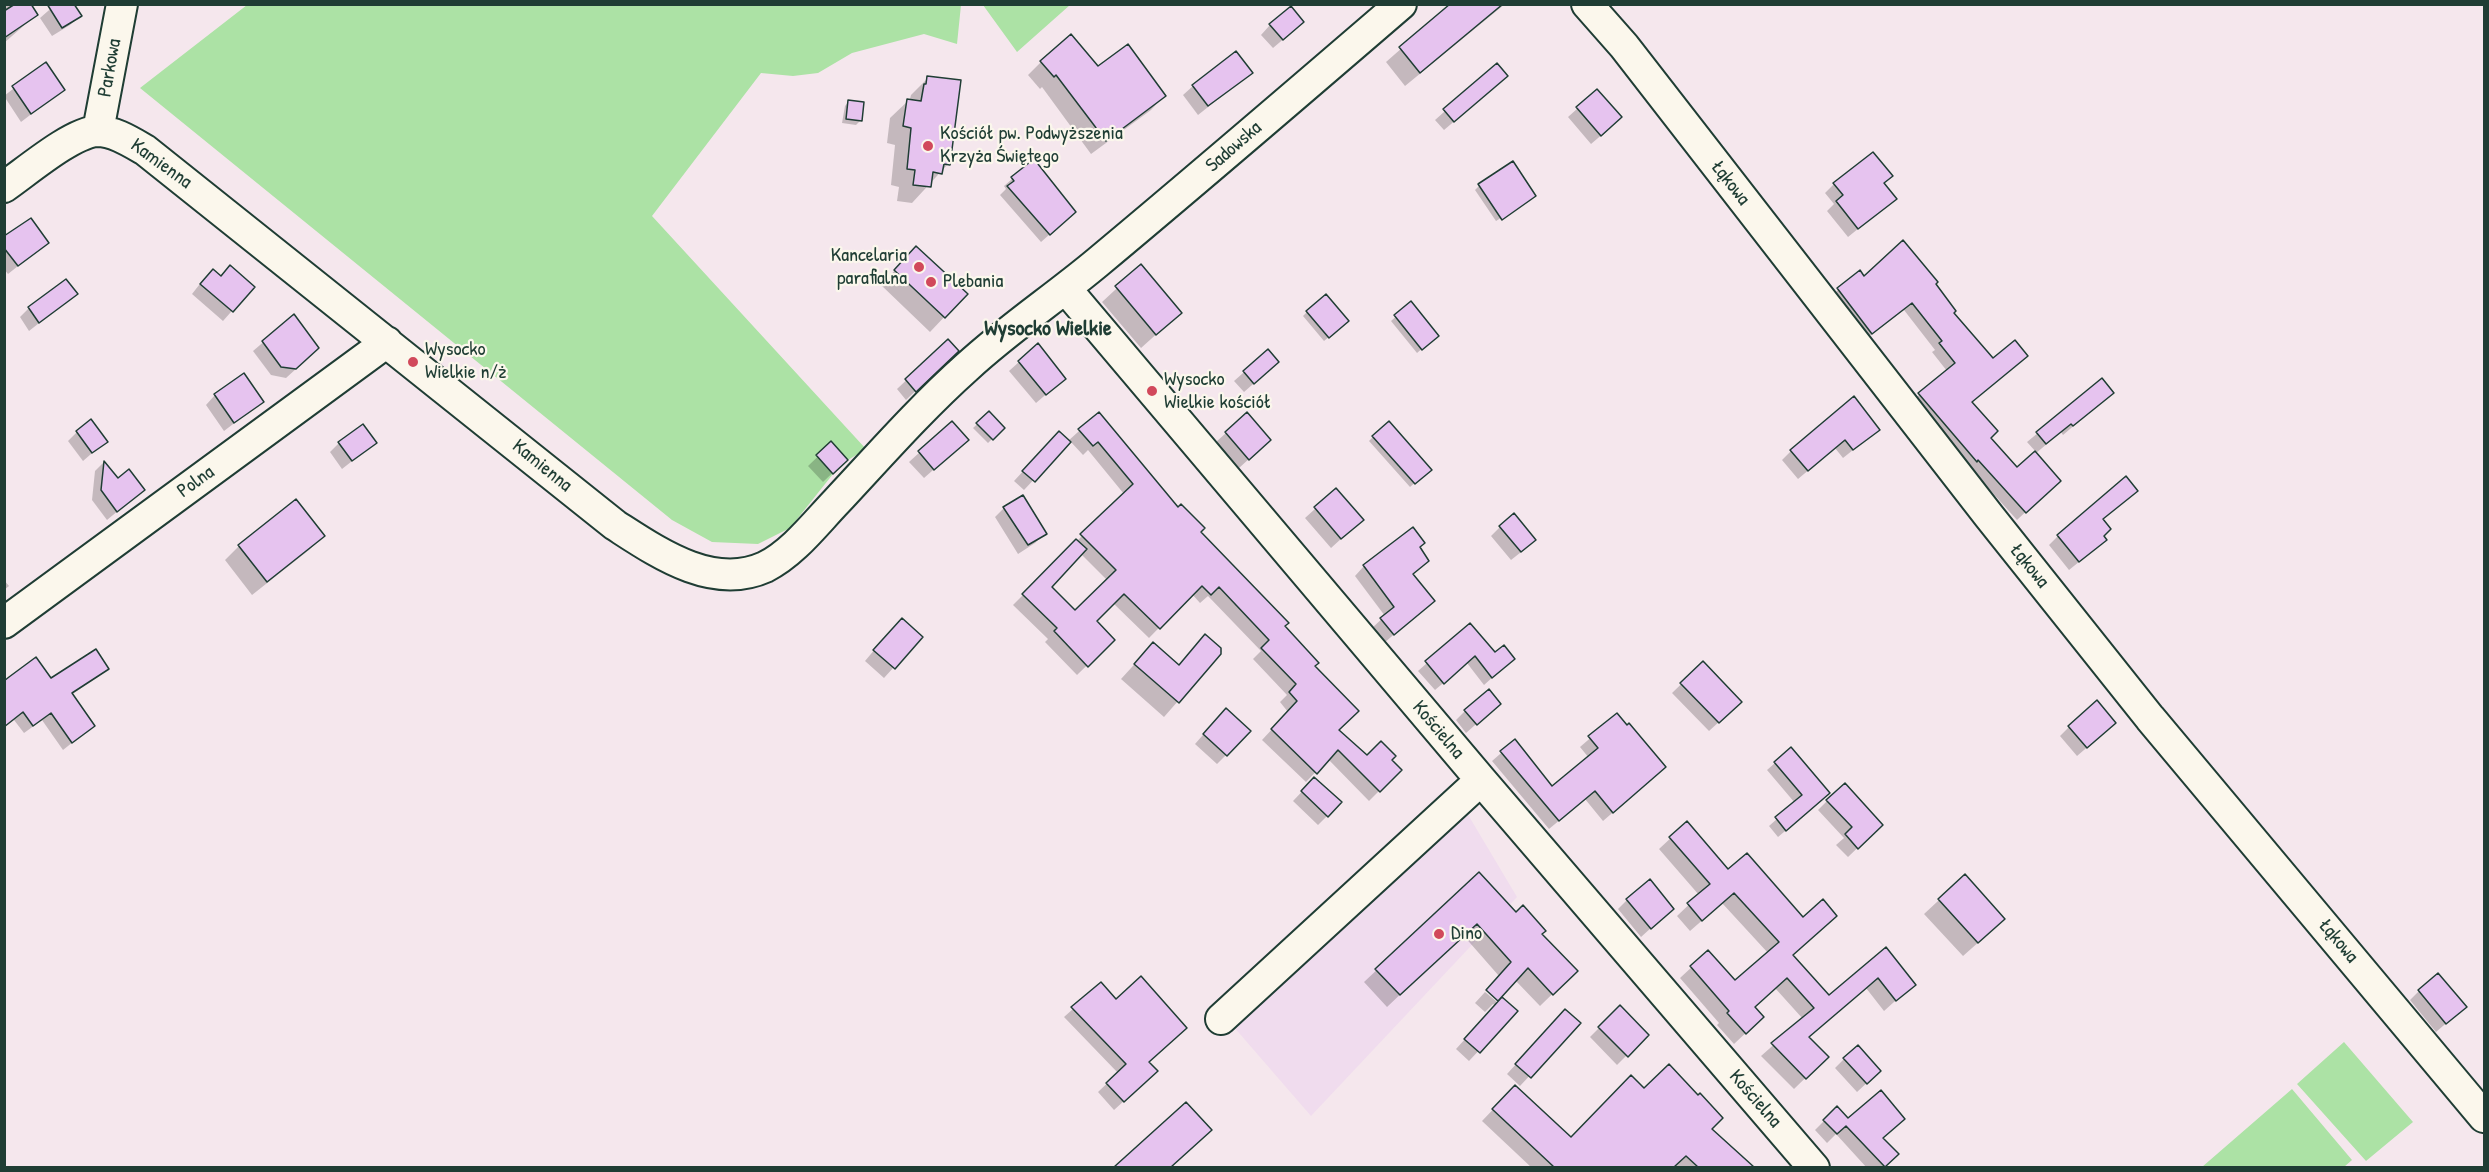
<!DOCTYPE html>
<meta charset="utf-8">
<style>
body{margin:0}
#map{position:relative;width:2489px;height:1172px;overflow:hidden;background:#f5e7ed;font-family:"Patrick Hand",sans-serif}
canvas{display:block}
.frame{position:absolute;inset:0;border:6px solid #1f3d34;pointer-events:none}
</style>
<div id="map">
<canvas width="2489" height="1172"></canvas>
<div class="frame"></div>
</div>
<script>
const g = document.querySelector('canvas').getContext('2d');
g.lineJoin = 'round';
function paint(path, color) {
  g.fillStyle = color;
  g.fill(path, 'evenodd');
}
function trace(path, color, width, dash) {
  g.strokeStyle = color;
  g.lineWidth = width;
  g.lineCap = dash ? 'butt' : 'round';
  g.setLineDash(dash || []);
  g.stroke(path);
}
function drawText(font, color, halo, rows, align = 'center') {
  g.font = font + ' "Patrick Hand",sans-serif';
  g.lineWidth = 4.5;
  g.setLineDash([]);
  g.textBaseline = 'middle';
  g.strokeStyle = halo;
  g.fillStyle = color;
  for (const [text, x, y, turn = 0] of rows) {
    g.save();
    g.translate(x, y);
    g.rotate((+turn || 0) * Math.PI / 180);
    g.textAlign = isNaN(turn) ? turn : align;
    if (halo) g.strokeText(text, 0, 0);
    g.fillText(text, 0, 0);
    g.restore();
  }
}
paint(new Path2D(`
 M 1464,808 L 1517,897 L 1311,1116 L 1233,1026 Z`), '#f0dcee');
paint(new Path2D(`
 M 247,5 L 961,5 L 957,44 L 924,34 L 852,53 L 818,73 L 793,76 L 761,73 L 652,216 L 866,449 L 848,460 L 833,474 L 790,528 L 758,544 L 712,542 L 672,520 L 140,88 Z
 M 983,5 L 1070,5 L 1017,52 Z
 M 2344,1042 L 2413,1122 L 2366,1161 L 2297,1084 Z
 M 2292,1089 L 2352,1160 L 2344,1167 L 2202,1167 Z`), '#ace2a5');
paint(new Path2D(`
 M 4,4 L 29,4 L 36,15 L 4,43 Z
 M 56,4 L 80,16 L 70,25 L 52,36 L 40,18 Z
 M 1452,4 L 1505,4 L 1405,86 L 1386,62 Z
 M 1270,25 L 1293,31 L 1273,48 L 1261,35 Z
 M 1041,62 L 1098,68 L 1164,96 L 1151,110 L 1091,154 L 1042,87 L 1040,89 L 1028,75 Z
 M 45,64 L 63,90 L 21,122 L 4,96 Z
 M 1497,65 L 1497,85 L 1444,130 L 1435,120 Z
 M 1251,73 L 1198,115 L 1183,95 L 1193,86 Z
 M 928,78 L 948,164 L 912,203 L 897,201 L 899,187 L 891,185 L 895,145 L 887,143 L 890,118 L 910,99 L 911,95 Z
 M 1597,91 L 1611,127 L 1591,144 L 1568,117 Z
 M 849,101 L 860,121 L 856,125 L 842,123 L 845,106 Z
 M 1033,161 L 1066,220 L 1041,242 L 1000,195 L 1006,189 L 1004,186 Z
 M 1834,184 L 1883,184 L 1895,199 L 1848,237 L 1827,211 L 1834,204 L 1825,193 Z
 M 1479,186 L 1532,198 L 1496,221 L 1475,190 Z
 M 4,238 L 47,243 L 8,274 L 4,269 Z
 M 916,248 L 966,294 L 930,332 L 881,285 Z
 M 1141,266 L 1180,313 L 1141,348 L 1102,302 Z
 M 1859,272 L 1864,278 L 1934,284 L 1952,313 L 1971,403 L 1989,438 L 2017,469 L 2036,452 L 2027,442 L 2102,380 L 2112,393 L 2063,435 L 2061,432 L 2035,454 L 2051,488 L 2017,520 L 1911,402 L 1947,371 L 1932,352 L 1935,350 L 1904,310 L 1864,340 L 1830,297 Z
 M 220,278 L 253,287 L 223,321 L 192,294 L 203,280 Z
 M 76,294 L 29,331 L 20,317 L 29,308 Z
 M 1410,304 L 1432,340 L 1417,353 L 1391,321 Z
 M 1307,312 L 1343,325 L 1324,341 L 1303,316 Z
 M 294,316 L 308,358 L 286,378 L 271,375 L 253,351 Z
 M 948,341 L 957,351 L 906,400 L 897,389 Z
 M 1268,351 L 1268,371 L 1244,392 L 1234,381 Z
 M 1019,362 L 1064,379 L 1036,403 L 1009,371 Z
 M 215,395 L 262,402 L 224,431 L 206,405 Z
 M 989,413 L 1003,428 L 988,443 L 973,428 Z
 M 1098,414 L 1199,532 L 1283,626 L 1313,667 L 1337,730 L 1367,757 L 1390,760 L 1400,770 L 1369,801 L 1328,759 L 1306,782 L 1262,740 L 1288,712 L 1280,702 L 1287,695 L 1253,659 L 1261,651 L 1208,596 L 1200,603 L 1192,594 L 1149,638 L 1113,603 L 1095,621 L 1113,640 L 1077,675 L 1045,642 L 1048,639 L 1013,605 L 1124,494 L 1088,450 L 1083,455 L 1070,441 L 1024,490 L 1014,481 L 1050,442 L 1068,441 ZM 1081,554 L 1107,580 L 1075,612 L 1050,587 Z
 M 952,423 L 957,449 L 924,478 L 909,462 Z
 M 1878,430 L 1843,458 L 1835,448 L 1798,479 L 1782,460 L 1791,451 Z
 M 77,432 L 106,441 L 83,461 L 68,441 Z
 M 1226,433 L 1260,449 L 1239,468 L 1216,442 Z
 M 1373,437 L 1425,474 L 1410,487 L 1369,441 Z
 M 339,443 L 375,443 L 342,469 L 330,452 Z
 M 831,444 L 846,460 L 823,482 L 808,466 Z
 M 103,463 L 118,480 L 143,490 L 107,520 L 92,500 L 95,471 Z
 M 1336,490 L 1352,529 L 1331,548 L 1305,518 Z
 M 2136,491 L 2102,520 L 2102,536 L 2095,549 L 2069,570 L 2049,545 L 2058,536 Z
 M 1004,508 L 1045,533 L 1035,543 L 1018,554 L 995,517 Z
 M 1500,527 L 1525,549 L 1511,560 L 1491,536 Z
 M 323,536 L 309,550 L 252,595 L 225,560 L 239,546 Z
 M 1418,548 L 1427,561 L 1412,575 L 1433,601 L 1384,643 L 1372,628 L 1385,616 L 1355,576 L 1364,566 Z
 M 4,580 L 9,586 L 4,590 Z
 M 1470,625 L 1495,654 L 1513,659 L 1484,685 L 1467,663 L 1435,690 L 1418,671 Z
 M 892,629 L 921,637 L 884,678 L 865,661 Z
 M 1205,636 L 1222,651 L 1164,717 L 1121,679 L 1153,644 L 1178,666 Z
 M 1703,663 L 1731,711 L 1709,731 L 1672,693 Z
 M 107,668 L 98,677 L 71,695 L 93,726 L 63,750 L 42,720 L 24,733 L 14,720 L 4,727 L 4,681 L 51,680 Z
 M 1499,704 L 1466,733 L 1456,720 L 1465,711 Z
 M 1617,715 L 1655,776 L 1603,821 L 1585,799 L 1549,829 L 1492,761 L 1515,741 L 1552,788 L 1589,758 L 1580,747 Z
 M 1217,719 L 1226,755 L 1217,764 L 1195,744 Z
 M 2069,727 L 2105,732 L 2077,756 L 2060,736 Z
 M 1775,763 L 1821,801 L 1778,837 L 1769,826 L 1795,803 L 1767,770 Z
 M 1314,779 L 1327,816 L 1318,825 L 1293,801 Z
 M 1827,801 L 1872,834 L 1848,857 L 1836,845 L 1844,838 L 1818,810 Z
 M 1687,823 L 1791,956 L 1828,997 L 1886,949 L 1914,984 L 1884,1011 L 1866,988 L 1808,1038 L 1827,1057 L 1794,1089 L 1761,1056 L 1803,1019 L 1775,988 L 1753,1008 L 1751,1028 L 1734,1044 L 1717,1025 L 1719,1023 L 1680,978 L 1708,952 L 1735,982 L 1768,953 L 1722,903 L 1690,931 L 1677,916 L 1699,895 L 1659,849 Z
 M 1479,874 L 1516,914 L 1540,934 L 1576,971 L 1540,1006 L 1515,980 L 1499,976 L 1463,935 L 1387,1007 L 1364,982 Z
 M 1965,876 L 1989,933 L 1963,956 L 1924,914 Z
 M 1627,900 L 1672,909 L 1641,937 L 1618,909 Z
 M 1101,984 L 1147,1062 L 1147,1080 L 1114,1110 L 1098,1092 L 1118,1073 L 1064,1017 Z
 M 2419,991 L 2465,1007 L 2436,1032 L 2410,1000 Z
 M 1485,992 L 1496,1001 L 1496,1005 L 1516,1011 L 1469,1061 L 1456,1049 L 1495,1006 L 1493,1004 L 1485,1012 L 1475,1003 Z
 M 1620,1007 L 1647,1035 L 1617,1065 L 1590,1037 Z
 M 1556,1020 L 1579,1023 L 1520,1086 L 1507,1074 Z
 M 1844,1059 L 1870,1080 L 1857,1092 L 1835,1068 Z
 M 1644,1090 L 1710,1129 L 1753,1168 L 1532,1168 L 1482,1121 L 1504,1098 L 1571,1139 Z
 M 1186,1104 L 1210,1130 L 1169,1168 L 1117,1168 Z
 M 1837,1108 L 1848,1120 L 1882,1138 L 1897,1154 L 1883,1168 L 1867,1168 L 1836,1134 L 1827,1143 L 1815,1130 Z`), '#0003');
const building = new Path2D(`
 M 15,4 L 31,4 L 38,15 L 4,38 L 4,11 Z
 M 47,4 L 74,4 L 82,16 L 62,28 Z
 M 1450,4 L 1503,4 L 1420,73 L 1399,47 Z
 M 1291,6 L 1304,22 L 1283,40 L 1269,24 Z
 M 1071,34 L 1098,66 L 1128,44 L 1166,96 L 1106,141 L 1056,75 L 1054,77 L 1040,61 Z
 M 1236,51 L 1253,73 L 1208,106 L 1192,85 Z
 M 46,62 L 65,90 L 31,114 L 12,86 Z
 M 1497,63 L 1508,76 L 1454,122 L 1443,109 Z
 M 927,76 L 961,80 L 950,165 L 944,164 L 942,174 L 933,172 L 931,187 L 913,185 L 915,170 L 907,169 L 911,128 L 903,126 L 907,99 L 921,101 L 924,84 L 926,84 Z
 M 1597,89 L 1622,117 L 1601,136 L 1576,107 Z
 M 848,100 L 864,102 L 862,121 L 846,119 Z
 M 1873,152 L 1893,176 L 1884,183 L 1897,199 L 1858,229 L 1836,201 L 1843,195 L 1833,183 Z
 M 1034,159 L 1076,212 L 1050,235 L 1007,186 L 1014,181 L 1011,177 Z
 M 1513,161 L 1536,196 L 1502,220 L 1478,184 Z
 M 31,218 L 49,243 L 18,266 L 4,248 L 4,236 Z
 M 1903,240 L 1938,282 L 1936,284 L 1956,311 L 1954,313 L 1993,358 L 2015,340 L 2028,356 L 1972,402 L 1998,431 L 1991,438 L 2017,467 L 2035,451 L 2061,481 L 2026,513 L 1978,460 L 1977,462 L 1918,393 L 1955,363 L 1939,343 L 1942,341 L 1912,303 L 1872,334 L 1837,288 L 1860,270 L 1864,276 Z
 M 916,246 L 968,294 L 945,318 L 894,270 Z
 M 1141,264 L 1182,313 L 1156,335 L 1115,286 Z
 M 230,265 L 255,287 L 233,312 L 200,284 L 213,269 L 221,276 Z
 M 66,279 L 78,294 L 39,323 L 28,307 Z
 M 1326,294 L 1349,321 L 1329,338 L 1306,311 Z
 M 1411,301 L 1439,336 L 1422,350 L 1394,315 Z
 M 294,314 L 319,348 L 296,369 L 281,367 L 262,341 Z
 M 948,339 L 959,351 L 916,392 L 905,379 Z
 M 1038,343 L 1066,379 L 1046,395 L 1018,361 Z
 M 1268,349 L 1279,362 L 1254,384 L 1243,371 Z
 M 244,373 L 264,402 L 234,423 L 214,394 Z
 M 2102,378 L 2114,393 L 2073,426 L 2071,424 L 2046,444 L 2036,432 Z
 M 1854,396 L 1880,430 L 1853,450 L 1845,440 L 1808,471 L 1790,450 Z
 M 989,411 L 1005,428 L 993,440 L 976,423 Z
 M 1099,412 L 1178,507 L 1181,504 L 1205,528 L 1201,532 L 1289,623 L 1285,626 L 1319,663 L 1315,666 L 1359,711 L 1339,730 L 1367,755 L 1381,741 L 1396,756 L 1392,760 L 1402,770 L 1380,792 L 1338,750 L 1317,774 L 1271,729 L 1297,701 L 1289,692 L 1296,684 L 1261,648 L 1269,640 L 1219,587 L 1211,595 L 1202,586 L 1160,629 L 1124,594 L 1097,621 L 1115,640 L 1088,667 L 1054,631 L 1057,628 L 1022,594 L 1076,539 L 1087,549 L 1052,587 L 1075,610 L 1116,570 L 1080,534 L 1133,484 L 1098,442 L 1093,446 L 1078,429 Z
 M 1247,412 L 1271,440 L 1249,460 L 1225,432 Z
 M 91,419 L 108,442 L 92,453 L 76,431 Z
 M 952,421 L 969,440 L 934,470 L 918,451 Z
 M 1389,421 L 1432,470 L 1415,484 L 1372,436 Z
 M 363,424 L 377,443 L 352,461 L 338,442 Z
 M 1059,431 L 1071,442 L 1035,482 L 1022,471 Z
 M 831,441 L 848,460 L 833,474 L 816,455 Z
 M 104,461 L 118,478 L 129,469 L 145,490 L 117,512 L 101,490 Z
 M 2126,476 L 2138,491 L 2103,519 L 2111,529 L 2104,536 L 2107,540 L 2079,562 L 2057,535 Z
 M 1336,488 L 1364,520 L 1341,539 L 1314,507 Z
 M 1023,495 L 1047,534 L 1028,545 L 1003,507 Z
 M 296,499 L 325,536 L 267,582 L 238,545 Z
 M 1514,513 L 1536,540 L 1521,552 L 1499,526 Z
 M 1413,527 L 1425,543 L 1420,547 L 1429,561 L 1413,574 L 1435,601 L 1394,635 L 1380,618 L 1394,607 L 1363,565 Z
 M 902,618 L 923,637 L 895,669 L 873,650 Z
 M 1470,623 L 1495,652 L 1504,645 L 1515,659 L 1492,678 L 1475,656 L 1444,684 L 1425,661 Z
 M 1205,634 L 1221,648 L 1221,654 L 1179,703 L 1134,664 L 1153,642 L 1179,665 Z
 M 96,649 L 109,669 L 72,693 L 95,726 L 72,743 L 51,713 L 33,726 L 23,712 L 4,727 L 4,681 L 9,677 L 36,657 L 51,678 Z
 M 1703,661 L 1742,702 L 1719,723 L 1680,683 Z
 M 1489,689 L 1501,704 L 1477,725 L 1464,710 Z
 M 2097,700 L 2116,723 L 2087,748 L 2068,726 Z
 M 1226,708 L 1251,731 L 1227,756 L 1203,734 Z
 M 1617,713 L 1627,725 L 1629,723 L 1666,767 L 1613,813 L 1595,791 L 1559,821 L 1500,751 L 1515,739 L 1552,786 L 1598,748 L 1588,736 Z
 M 1791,747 L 1830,793 L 1786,831 L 1775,817 L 1802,795 L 1774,762 Z
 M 1314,777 L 1342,802 L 1328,817 L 1301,791 Z
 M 1845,783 L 1883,825 L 1858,849 L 1845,834 L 1852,827 L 1826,800 Z
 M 1687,821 L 1728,869 L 1747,853 L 1803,917 L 1823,899 L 1837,916 L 1793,955 L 1829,995 L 1886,947 L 1916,985 L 1896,1001 L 1878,978 L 1863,991 L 1809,1037 L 1829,1057 L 1806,1079 L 1771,1043 L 1814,1008 L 1787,978 L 1755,1007 L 1764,1017 L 1746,1034 L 1727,1013 L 1729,1011 L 1690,966 L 1708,950 L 1735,980 L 1779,942 L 1734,893 L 1702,921 L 1687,903 L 1710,884 L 1669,837 Z
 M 1479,872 L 1516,912 L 1523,905 L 1546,931 L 1542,934 L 1578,971 L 1553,995 L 1528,968 L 1498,1001 L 1486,990 L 1511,962 L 1477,924 L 1400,995 L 1375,969 Z
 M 1965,874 L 2005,919 L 1978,943 L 1938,899 Z
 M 1650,879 L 1674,909 L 1651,929 L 1626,899 Z
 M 2438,973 L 2467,1007 L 2446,1024 L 2418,990 Z
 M 1141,976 L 1187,1028 L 1149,1062 L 1158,1071 L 1124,1102 L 1106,1083 L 1126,1064 L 1071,1007 L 1101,982 L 1116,999 Z
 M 1502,997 L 1518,1011 L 1480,1053 L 1464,1039 Z
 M 1620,1005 L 1649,1035 L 1628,1057 L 1598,1027 Z
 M 1565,1009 L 1581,1023 L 1531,1078 L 1515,1064 Z
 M 1858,1045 L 1881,1071 L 1867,1084 L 1843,1058 Z
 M 1669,1064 L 1698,1095 L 1700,1093 L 1723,1118 L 1712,1129 L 1754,1167 L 1698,1167 L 1686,1156 L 1674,1167 L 1554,1167 L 1492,1109 L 1515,1085 L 1571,1137 L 1631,1075 L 1644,1088 Z
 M 1881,1090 L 1905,1119 L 1883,1138 L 1899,1154 L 1885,1167 L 1846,1126 L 1837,1134 L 1823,1120 L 1837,1106 L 1848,1118 Z
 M 1186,1102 L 1212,1130 L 1171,1167 L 1114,1167 Z`);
paint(building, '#e6c3ef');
trace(building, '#1f3d34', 1.5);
const minor = new Path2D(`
 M 1587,4 L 1624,46 L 1989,516 L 2150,718 L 2484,1117
 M 98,131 L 122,4
 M 4,187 C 26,172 71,133 97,131 C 114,131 131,142 145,150 L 615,525 C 657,552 712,591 765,567 C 793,553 815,524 836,502 C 879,456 920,409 967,367 C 1008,329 1055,298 1098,262 C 1200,177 1300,91 1401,4
 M 1066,289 L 1481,780 L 1814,1168
 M 4,623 L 387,342
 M 1221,1019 L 1481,780`);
trace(minor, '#1f3d34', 34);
trace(minor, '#fbf7ec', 30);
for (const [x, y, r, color] of [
 [928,146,6,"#d1495b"],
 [919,267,6,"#d1495b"],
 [931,282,6,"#d1495b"],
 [413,362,6,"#d1495b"],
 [1152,391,6,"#d1495b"],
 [1439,934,6,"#d1495b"]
]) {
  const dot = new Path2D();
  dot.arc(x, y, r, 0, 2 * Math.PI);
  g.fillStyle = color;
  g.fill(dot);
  trace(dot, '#fbf7ec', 2);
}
drawText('20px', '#1f3d34', '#fbf7ec', [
 ["Parkowa",110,68,-80],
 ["Sadowska",1234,147,-41],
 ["Kamienna",161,164,36],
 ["Łąkowa",1730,183,52],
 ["Kamienna",542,466,39],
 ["Polna",196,482,-36],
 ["Łąkowa",2029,566,51],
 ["Kościelna",1438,730,50],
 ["Łąkowa",2338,941,50],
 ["Kościelna",1755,1099,49]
]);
drawText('20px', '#1f3d34', '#fbf7ec', [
 ["Kościół pw. Podwyższenia",940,134],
 ["Krzyża Świętego",940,157],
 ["Kancelaria",907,256,"right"],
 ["parafialna",907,279,"right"],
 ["Plebania",943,282],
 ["Wysocko",425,350],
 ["Wielkie n/ż",425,373],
 ["Wysocko",1164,380],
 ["Wielkie kościół",1164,403],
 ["Dino",1451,934]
], 'left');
drawText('bold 22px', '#1f3d34', '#fbf7ec', [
 ["Wysocko Wielkie",1048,329]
]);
</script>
